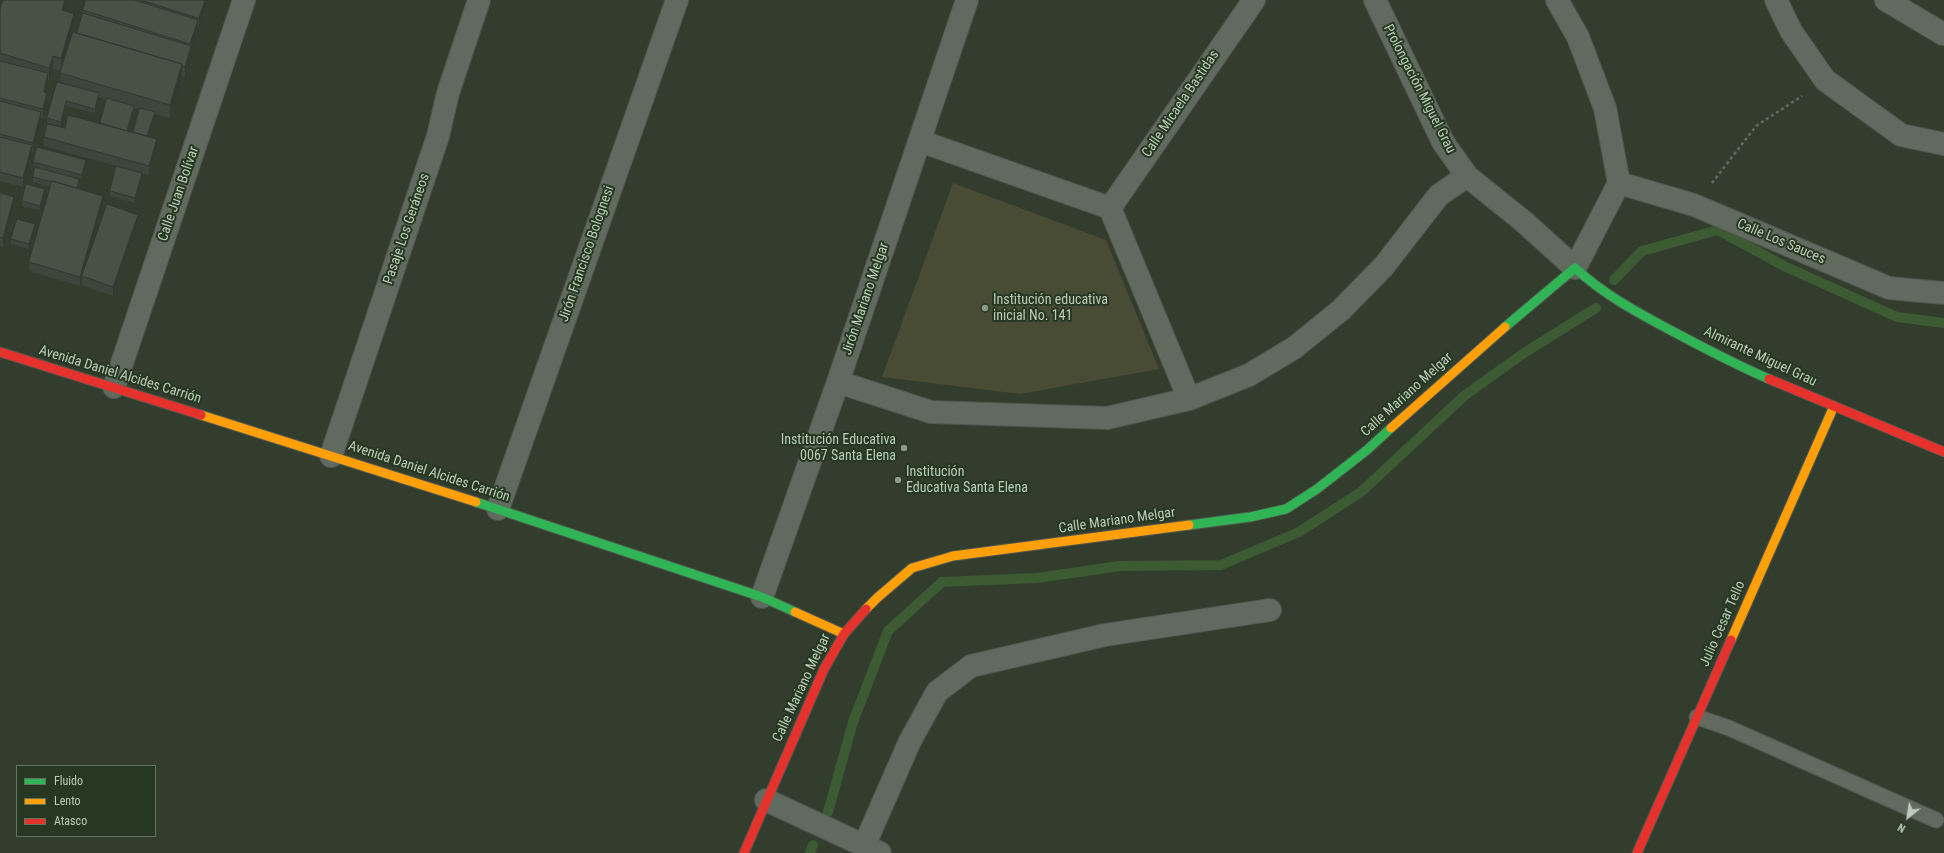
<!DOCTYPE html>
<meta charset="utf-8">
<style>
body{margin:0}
#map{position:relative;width:1944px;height:853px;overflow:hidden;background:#323d2e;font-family:"Roboto Condensed",sans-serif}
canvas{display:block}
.legend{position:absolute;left:16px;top:765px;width:140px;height:72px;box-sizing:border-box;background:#263821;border:1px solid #62735e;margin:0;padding:5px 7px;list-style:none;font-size:12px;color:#bdccba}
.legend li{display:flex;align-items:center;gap:8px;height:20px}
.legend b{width:20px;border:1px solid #62735e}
.north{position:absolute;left:1888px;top:797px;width:40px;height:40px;-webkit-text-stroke:3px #263821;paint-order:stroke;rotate:210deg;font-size:11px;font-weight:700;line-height:16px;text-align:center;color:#bdccba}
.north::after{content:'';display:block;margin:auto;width:14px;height:18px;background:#bdccba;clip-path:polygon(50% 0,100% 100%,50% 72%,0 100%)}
</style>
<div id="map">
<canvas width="1944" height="853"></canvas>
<ul class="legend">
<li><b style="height:5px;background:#30b455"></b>Fluido</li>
<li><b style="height:5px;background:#ff9f0a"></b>Lento</li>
<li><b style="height:5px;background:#e5322d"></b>Atasco</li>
</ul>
<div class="north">N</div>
</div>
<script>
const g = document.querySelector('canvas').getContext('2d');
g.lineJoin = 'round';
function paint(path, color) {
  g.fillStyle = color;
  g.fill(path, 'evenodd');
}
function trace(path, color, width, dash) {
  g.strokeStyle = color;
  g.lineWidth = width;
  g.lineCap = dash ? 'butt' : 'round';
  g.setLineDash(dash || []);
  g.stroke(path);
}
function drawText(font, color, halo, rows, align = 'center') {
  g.font = font + ' "Roboto Condensed",sans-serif';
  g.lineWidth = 4;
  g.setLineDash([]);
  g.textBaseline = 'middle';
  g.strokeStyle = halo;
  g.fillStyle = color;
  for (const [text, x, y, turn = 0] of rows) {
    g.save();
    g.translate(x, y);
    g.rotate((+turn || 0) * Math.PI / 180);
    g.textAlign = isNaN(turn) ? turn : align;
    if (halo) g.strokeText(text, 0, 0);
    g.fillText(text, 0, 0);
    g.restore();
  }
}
paint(new Path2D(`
 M 953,183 L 1106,240 L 1159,369 L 1020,394 L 882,377 Z`), '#484c34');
trace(new Path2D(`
 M 1614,280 L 1642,251 L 1718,230 L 1784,266 L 1897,317 L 1944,323
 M 828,812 L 853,722 L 888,631 L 942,582 L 1037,578 L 1120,566 L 1221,565 L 1299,532 L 1361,492 L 1464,396 L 1524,353 L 1596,308
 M 810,853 L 813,845`), '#3c5b33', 10);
const lane = new Path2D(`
 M 1697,717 L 1729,728 L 1936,820`);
const street = new Path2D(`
 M 1375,0 L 1443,142 L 1467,176 L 1523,221 L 1575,268 L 1619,183 L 1605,108 L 1578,37 L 1557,0
 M 1776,0 L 1791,31 L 1825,80 L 1901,135 L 1944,144
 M 1886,0 L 1943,34
 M 920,141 L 1110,208 L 1189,399
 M 1619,183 L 1694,205 L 1889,288 L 1944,293
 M 1110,208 L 1254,0
 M 838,382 L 931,412 L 1107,418 L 1189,399 L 1249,375 L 1294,348 L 1341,310 L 1384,266 L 1439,195 L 1467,176
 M 114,387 L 244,0
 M 331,456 L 438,136 L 448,93 L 479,0
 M 498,509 L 677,0
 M 762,597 L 838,382 L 967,0
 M 766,800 L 880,853
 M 864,846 L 910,741 L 937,692 L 971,666 L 1105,635 L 1270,610`);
const fast = new Path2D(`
 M 1505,327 L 1575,268 C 1603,294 1638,313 1672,331 C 1704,348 1736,365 1769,379
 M 476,502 L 762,597 L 795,612
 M 1189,525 L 1250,517 L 1286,509 L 1317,489 L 1367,450 L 1391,428`);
const slow = new Path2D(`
 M 201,415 L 476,502
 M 1391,428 L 1505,327
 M 866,609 L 877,598 L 912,568 L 953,556 L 1189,525
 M 795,612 L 844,634
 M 1731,640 L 1834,406`);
const jam = new Path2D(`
 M 0,352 L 201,415
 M 1769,379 L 1944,452
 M 744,853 L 824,669 L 844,634 L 866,609
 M 1637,853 L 1731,640`);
trace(lane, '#4f574d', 17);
trace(street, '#4f574d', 24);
trace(fast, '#4f574d', 11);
trace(slow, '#4f574d', 11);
trace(jam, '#4f574d', 11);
trace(new Path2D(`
 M 1712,183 L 1756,126 L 1802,96`), '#636a5f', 2.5, [3, 3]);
trace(lane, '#616a5e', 15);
trace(street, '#616a5e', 22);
trace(fast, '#30b455', 9);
trace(slow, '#ff9f0a', 9);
trace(jam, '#e5322d', 9);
paint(new Path2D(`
 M 66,0 L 66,9 L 65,11 L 74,27 L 66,55 L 77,33 L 83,13 L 83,10 L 86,0 L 207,0 L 207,3 L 199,27 L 198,27 L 198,29 L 191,51 L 191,55 L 185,76 L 182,76 L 182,78 L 170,118 L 155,114 L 155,117 L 149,137 L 157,148 L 149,175 L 44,146 L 44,137 L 65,128 L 100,123 L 106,100 L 99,97 L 95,113 L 66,106 L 61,126 L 47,123 L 47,118 L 60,83 L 61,71 L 53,69 L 49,81 L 48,81 L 46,92 L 47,102 L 43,119 L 41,118 L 41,121 L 33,153 L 32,152 L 23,187 L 0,181 L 0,10 ZM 134,108 L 139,109 L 133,132 L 128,131 L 134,110 Z
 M 33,162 L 86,165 L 82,179 L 69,176 L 79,183 L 78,188 L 103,205 L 86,263 L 138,224 L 113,296 L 82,285 L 82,279 L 80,286 L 29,271 L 29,262 L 51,187 L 33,182 L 33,177 L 35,167 L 33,167 Z
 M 142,178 L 135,203 L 110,196 L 110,191 Z
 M 0,193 L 14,207 L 3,247 L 0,246 Z
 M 45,194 L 40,210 L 22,206 L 22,201 Z
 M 35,229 L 29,249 L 11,244 L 11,239 Z`), '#3d463a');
paint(new Path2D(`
 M 65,0 L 66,0 L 66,9 L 62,24 L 62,10 Z
 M 205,0 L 207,0 L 207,3 L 199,27 L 199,18 Z
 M 74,14 L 74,27 L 61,71 L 61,58 Z
 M 198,20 L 198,29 L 191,51 L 191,55 L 185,76 L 185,67 L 190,48 L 190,44 Z
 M 53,56 L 53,69 L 49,81 L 49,68 Z
 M 182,64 L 182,78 L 170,118 L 170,105 Z
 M 48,73 L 48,83 L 44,101 L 44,92 Z
 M 47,93 L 47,102 L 43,119 L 43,109 Z
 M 99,93 L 99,98 L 95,113 L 95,109 Z
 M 66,101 L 66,106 L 61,126 L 61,122 Z
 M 134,106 L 134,110 L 127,136 L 127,131 Z
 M 41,112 L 41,121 L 33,153 L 33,143 Z
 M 155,112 L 155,117 L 147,141 L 147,136 Z
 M 157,139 L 157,148 L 149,175 L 149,166 Z
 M 32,145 L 32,154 L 23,187 L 23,178 Z
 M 86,160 L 86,165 L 82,179 L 82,175 Z
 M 142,173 L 142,178 L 135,203 L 135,198 Z
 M 45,189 L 45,194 L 40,210 L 40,206 Z
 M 103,196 L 103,205 L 83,276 L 82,276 L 82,279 L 80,286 L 80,277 Z
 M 14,197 L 14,207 L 3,247 L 3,238 Z
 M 138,215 L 138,224 L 113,296 L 113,287 Z
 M 35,224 L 35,229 L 29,249 L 29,244 Z`), '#323930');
const building = new Path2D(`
 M 3,0 L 65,0 L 62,10 L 74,14 L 61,58 L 53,56 L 49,68 L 0,53 L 0,10 Z
 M 86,0 L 134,0 L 198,20 L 190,44 L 83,10 Z
 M 141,0 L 205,0 L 199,18 Z
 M 83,13 L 191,46 L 185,67 L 182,66 L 182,64 L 77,33 Z
 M 73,32 L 182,64 L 170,105 L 60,73 Z
 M 0,61 L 48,73 L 44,92 L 47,93 L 43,109 L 0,98 Z
 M 57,82 L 99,93 L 95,109 L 66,101 L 61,122 L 47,118 Z
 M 107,98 L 134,106 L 127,131 L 100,123 Z
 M 0,101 L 41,112 L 33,143 L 0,134 Z
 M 140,108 L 155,112 L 147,136 L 133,132 Z
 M 68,115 L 157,139 L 149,166 L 44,137 L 47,124 L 65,128 Z
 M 0,137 L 32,145 L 23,178 L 0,172 Z
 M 37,147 L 86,160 L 82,175 L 33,162 Z
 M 116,166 L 142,173 L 135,198 L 110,191 Z
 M 35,167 L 79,179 L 77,188 L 52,181 L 52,182 L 33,177 Z
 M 52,181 L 103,196 L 80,277 L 29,262 Z
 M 26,184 L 45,189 L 40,206 L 22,201 Z
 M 0,193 L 14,197 L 3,238 L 0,237 Z
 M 107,204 L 138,215 L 113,287 L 82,276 Z
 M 17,219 L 35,224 L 29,244 L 11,239 Z`);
paint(building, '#475144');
trace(building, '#323930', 1);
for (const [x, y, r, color] of [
 [985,308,4,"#8c9a89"],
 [904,448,4,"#8c9a89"],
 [898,480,4,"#8c9a89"]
]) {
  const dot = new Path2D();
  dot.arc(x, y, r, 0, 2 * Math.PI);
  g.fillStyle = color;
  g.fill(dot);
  trace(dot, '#263821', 1.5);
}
drawText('14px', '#bdccba', '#263821', [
 ["Prolongación Miguel Grau",1419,89,63],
 ["Calle Micaela Bastidas",1181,104,-56],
 ["Calle Juan Bolívar",179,194,-71],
 ["Pasaje Los Geráneos",407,229,-71],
 ["Calle Los Sauces",1781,242,23],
 ["Jirón Francisco Bolognesi",587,254,-71],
 ["Jirón Mariano Melgar",866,299,-71],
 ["Almirante Miguel Grau",1760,357,25],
 ["Avenida Daniel Alcides Carrión",120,375,17],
 ["Calle Mariano Melgar",1407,395,-42],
 ["Avenida Daniel Alcides Carrión",429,472,18],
 ["Calle Mariano Melgar",1117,521,-8],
 ["Julio Cesar Tello",1723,624,-66],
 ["Calle Mariano Melgar",802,688,-65]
]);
drawText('14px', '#bdccba', '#263821', [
 ["Institución educativa",993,300],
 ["inicial No. 141",993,316],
 ["Institución Educativa",896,440,"right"],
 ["0067 Santa Elena",896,456,"right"],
 ["Institución",906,472],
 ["Educativa Santa Elena",906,488]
], 'left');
</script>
